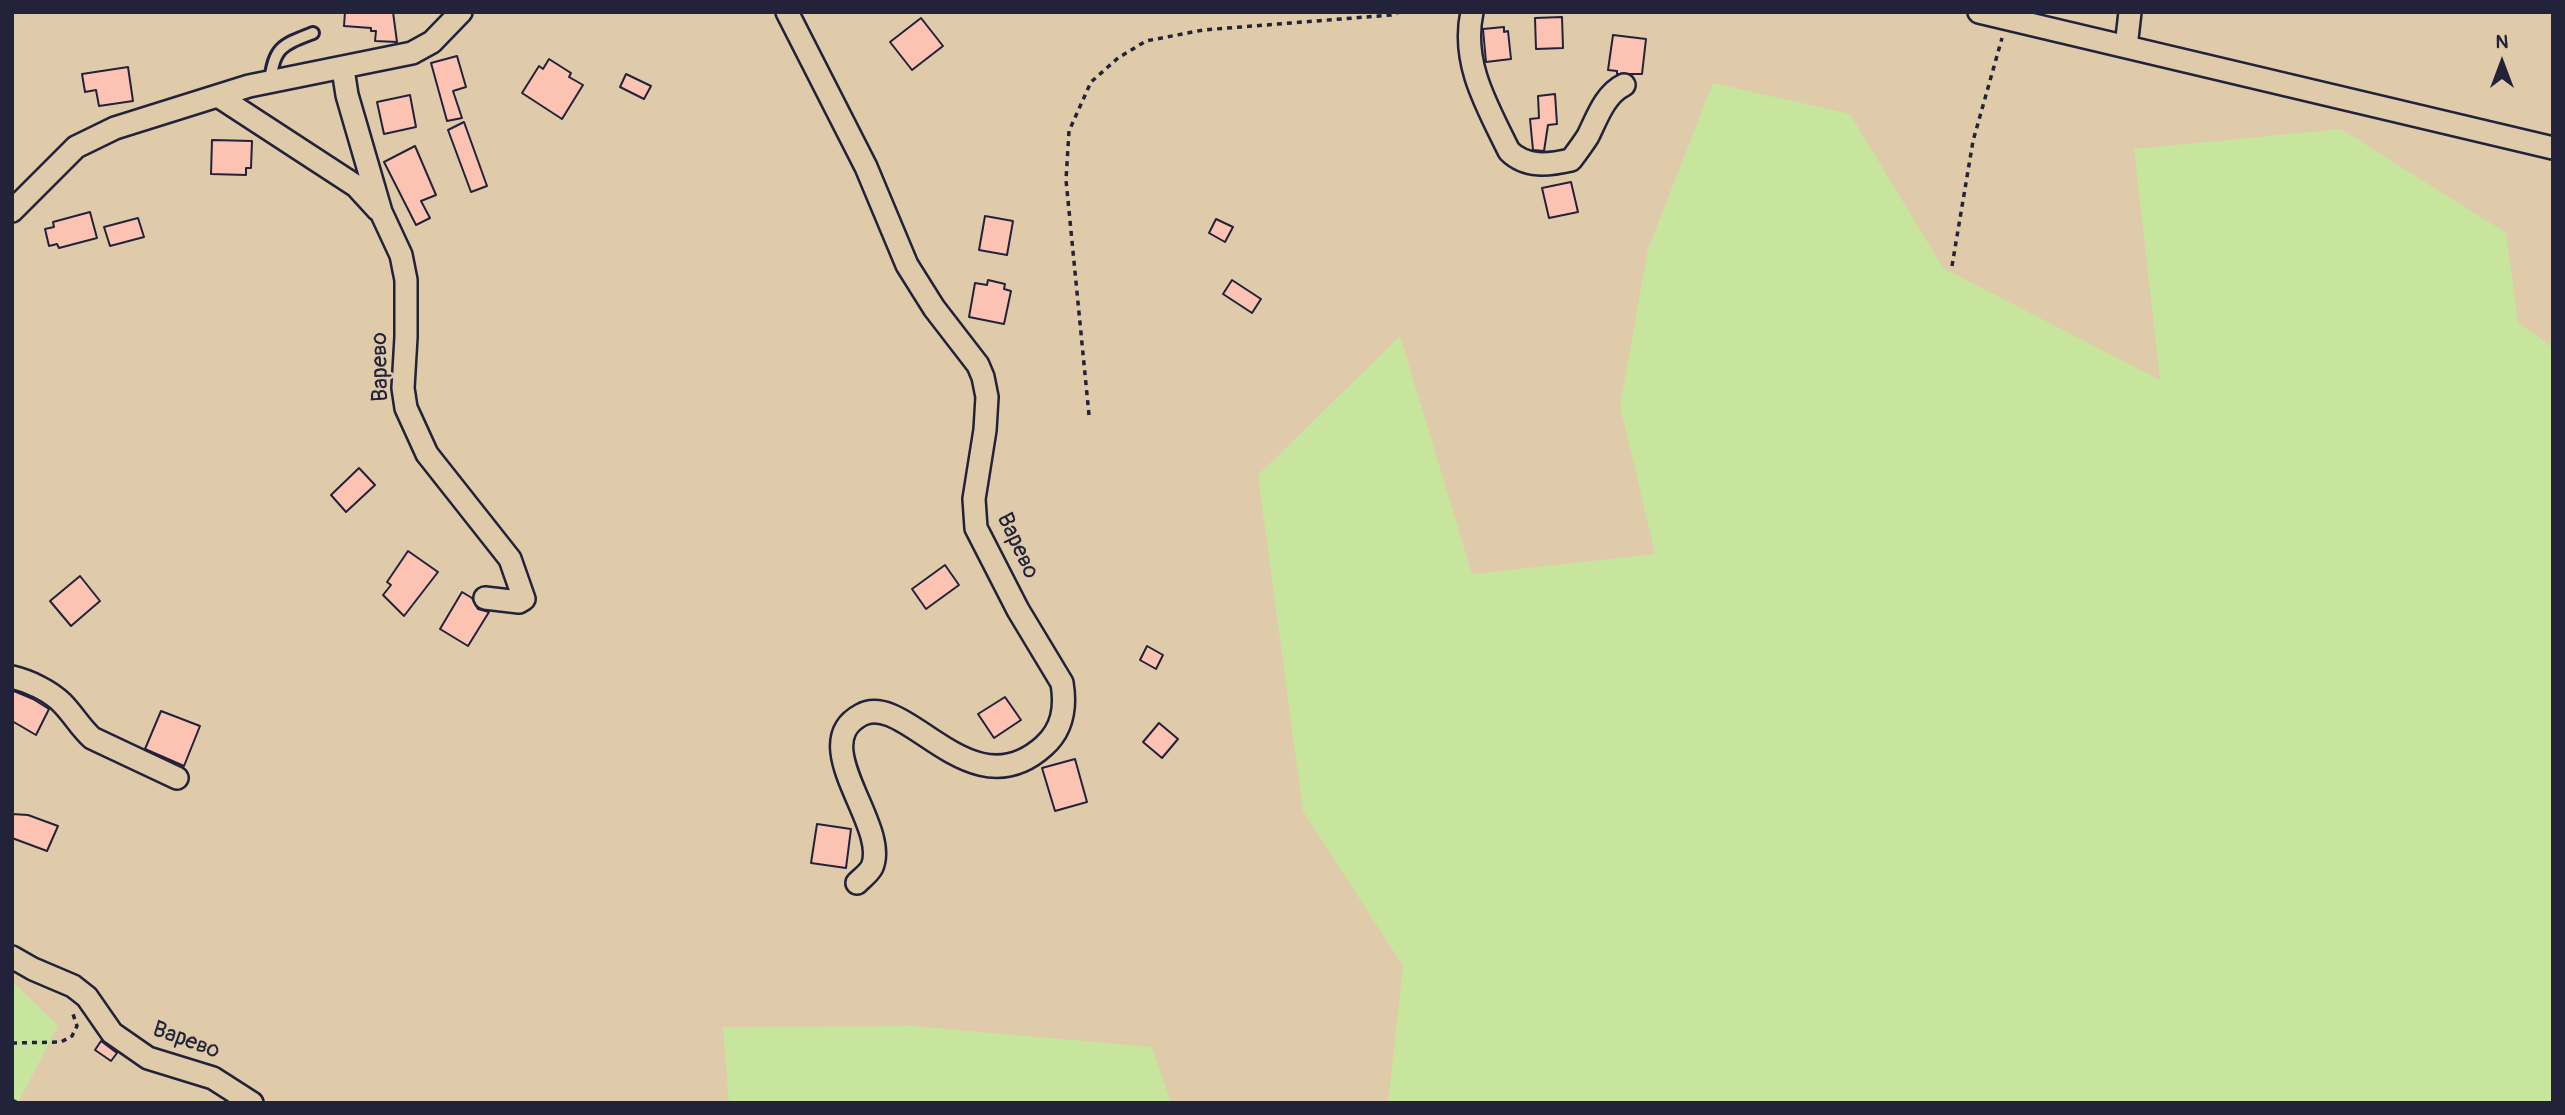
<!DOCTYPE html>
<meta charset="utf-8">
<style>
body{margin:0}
#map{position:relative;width:2565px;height:1115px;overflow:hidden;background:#dfcbaa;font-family:Pangolin,sans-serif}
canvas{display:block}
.frame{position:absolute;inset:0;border:14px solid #22223b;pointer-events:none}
.north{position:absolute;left:2467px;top:28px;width:70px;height:70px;-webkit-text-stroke:5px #dfcbaa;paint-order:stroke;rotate:0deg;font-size:19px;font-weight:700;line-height:28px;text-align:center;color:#22223b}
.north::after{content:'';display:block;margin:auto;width:24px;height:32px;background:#22223b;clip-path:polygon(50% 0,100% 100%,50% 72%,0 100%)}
</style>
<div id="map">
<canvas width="2565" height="1115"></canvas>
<div class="frame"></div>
<div class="north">N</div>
</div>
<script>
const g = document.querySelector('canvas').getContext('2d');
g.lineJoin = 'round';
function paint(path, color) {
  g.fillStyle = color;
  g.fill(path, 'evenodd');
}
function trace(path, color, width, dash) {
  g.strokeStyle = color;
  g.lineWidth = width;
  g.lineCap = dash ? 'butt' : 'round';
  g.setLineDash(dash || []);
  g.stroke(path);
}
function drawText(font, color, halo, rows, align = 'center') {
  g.font = font + ' Pangolin,sans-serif';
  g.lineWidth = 5;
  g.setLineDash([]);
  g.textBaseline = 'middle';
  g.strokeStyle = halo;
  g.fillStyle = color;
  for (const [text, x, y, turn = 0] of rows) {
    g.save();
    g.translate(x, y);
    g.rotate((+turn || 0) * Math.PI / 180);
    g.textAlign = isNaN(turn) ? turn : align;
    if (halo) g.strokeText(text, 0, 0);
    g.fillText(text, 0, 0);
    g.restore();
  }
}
paint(new Path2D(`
 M 1713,83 L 1850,114 L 1943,268 L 2160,380 L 2134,149 L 2341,129 L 2506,233 L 2518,322 L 2553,348 L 2553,1103 L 1388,1103 L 1403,966 L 1303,811 L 1258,475 L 1400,336 L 1472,574 L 1655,554 L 1620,406 L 1648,249 Z
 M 12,981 L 58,1026 L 18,1103 L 12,1103 Z
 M 912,1026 L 1152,1047 L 1171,1103 L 729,1103 L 723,1027 Z`), '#c7e59d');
const building = new Path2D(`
 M 345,12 L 393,12 L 397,42 L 375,41 L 376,31 L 371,31 L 371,28 L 344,26 Z
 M 1562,17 L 1563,48 L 1536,49 L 1535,18 Z
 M 921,18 L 943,46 L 912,70 L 890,42 Z
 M 1504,27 L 1504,32 L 1508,31 L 1511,59 L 1486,62 L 1483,29 Z
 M 1613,35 L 1646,39 L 1642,74 L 1617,74 L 1617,71 L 1608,70 Z
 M 457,56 L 466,87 L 453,91 L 462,118 L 447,121 L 431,63 Z
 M 549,59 L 571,73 L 569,77 L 583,85 L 562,119 L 522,93 L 539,66 L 543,69 Z
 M 128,67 L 133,101 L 99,106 L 96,90 L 85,92 L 82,74 Z
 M 626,74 L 651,86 L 644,99 L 620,87 Z
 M 1555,94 L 1557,124 L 1548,125 L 1544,151 L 1533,150 L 1530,119 L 1539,118 L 1538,96 Z
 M 410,95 L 416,127 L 384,134 L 377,102 Z
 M 464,122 L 487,186 L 471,192 L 448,130 Z
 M 212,140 L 252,141 L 251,168 L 246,168 L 246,175 L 211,174 Z
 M 415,146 L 436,195 L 421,201 L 430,218 L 416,225 L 384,162 Z
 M 1571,182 L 1578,212 L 1549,218 L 1542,188 Z
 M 90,212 L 97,238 L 59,248 L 57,244 L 49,246 L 45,229 L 54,227 L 53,222 Z
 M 985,216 L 1013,221 L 1007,255 L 979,250 Z
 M 138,218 L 144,237 L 110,246 L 104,227 Z
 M 1216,219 L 1233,227 L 1225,242 L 1209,233 Z
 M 988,280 L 1005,284 L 1004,289 L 1011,291 L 1004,324 L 969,317 L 975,283 L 987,285 Z
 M 1232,280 L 1261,299 L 1252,313 L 1223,294 Z
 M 359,468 L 375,485 L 346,512 L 331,495 Z
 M 408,551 L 438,572 L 404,616 L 383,595 L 391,585 L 387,582 Z
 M 945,565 L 959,585 L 926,609 L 912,589 Z
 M 80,576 L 100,601 L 71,626 L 50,601 Z
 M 462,592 L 472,598 L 478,609 L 489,612 L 468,646 L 440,629 Z
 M 1147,646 L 1163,655 L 1156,669 L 1140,660 Z
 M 14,691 L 33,699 L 49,709 L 36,735 L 12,721 L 12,694 Z
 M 1005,697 L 1021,720 L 994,738 L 978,714 Z
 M 161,711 L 200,726 L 184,766 L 145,749 Z
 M 1159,723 L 1178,739 L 1162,758 L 1143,742 Z
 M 1075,759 L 1087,802 L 1055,811 L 1042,768 Z
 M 12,814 L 28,815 L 58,826 L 47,851 L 12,838 Z
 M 817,824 L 851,829 L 846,868 L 811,863 Z
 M 101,1041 L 117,1053 L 111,1061 L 95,1050 Z`);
paint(building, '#fcc2b2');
trace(building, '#22223b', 2);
const service = new Path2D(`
 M 270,82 C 274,47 282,45 313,33`);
const minor = new Path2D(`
 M 787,12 L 866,167 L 907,265 L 934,308 L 978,365 L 983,377 L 987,397 L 985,430 L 974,499 L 976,528 L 1018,610 L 1062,683 C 1066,707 1063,729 1044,746 C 970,813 906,690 861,715 C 805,745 890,825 872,867 C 869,873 862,878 857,883
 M 1472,12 C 1461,63 1487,106 1509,151 C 1526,168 1549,165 1571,160 C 1577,152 1583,144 1588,136 C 1597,118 1605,94 1624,85
 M 1979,12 L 2553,148
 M 2126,47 L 2130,12
 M 343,69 L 347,95 L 381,212 L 401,255 L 406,280 L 406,337 L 403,388 L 406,408 L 427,454 L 510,559 L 524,599 L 519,602 L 485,598
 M 218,96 L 356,186 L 378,210
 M 12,211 L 76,147 L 115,128 L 249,86 L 412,53 L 432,42 L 461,12
 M 12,677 C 29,681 50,691 62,703 C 73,714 80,727 92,738 L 177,778
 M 12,957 L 33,969 L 73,986 L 87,997 L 112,1033 L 148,1058 L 213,1078 L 252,1103`);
trace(service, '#22223b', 16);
trace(minor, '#22223b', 26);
trace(new Path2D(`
 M 1952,266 L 1973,141 L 2002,38
 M 1089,415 L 1066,180 L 1069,131 L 1091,82 L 1118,58 L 1146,41 L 1203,30 L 1391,15 L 1399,12
 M 12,1043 L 61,1042 L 72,1036 L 77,1026 L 73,1014
 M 12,1100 L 18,1103`), '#22223b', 3.5, [5, 5]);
trace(service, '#dfcbaa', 10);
trace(minor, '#dfcbaa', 21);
drawText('23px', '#22223b', '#dfcbaa', [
 ["Варево",381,367,-91],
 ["Варево",1017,546,65],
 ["Варево",186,1041,20]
]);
</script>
